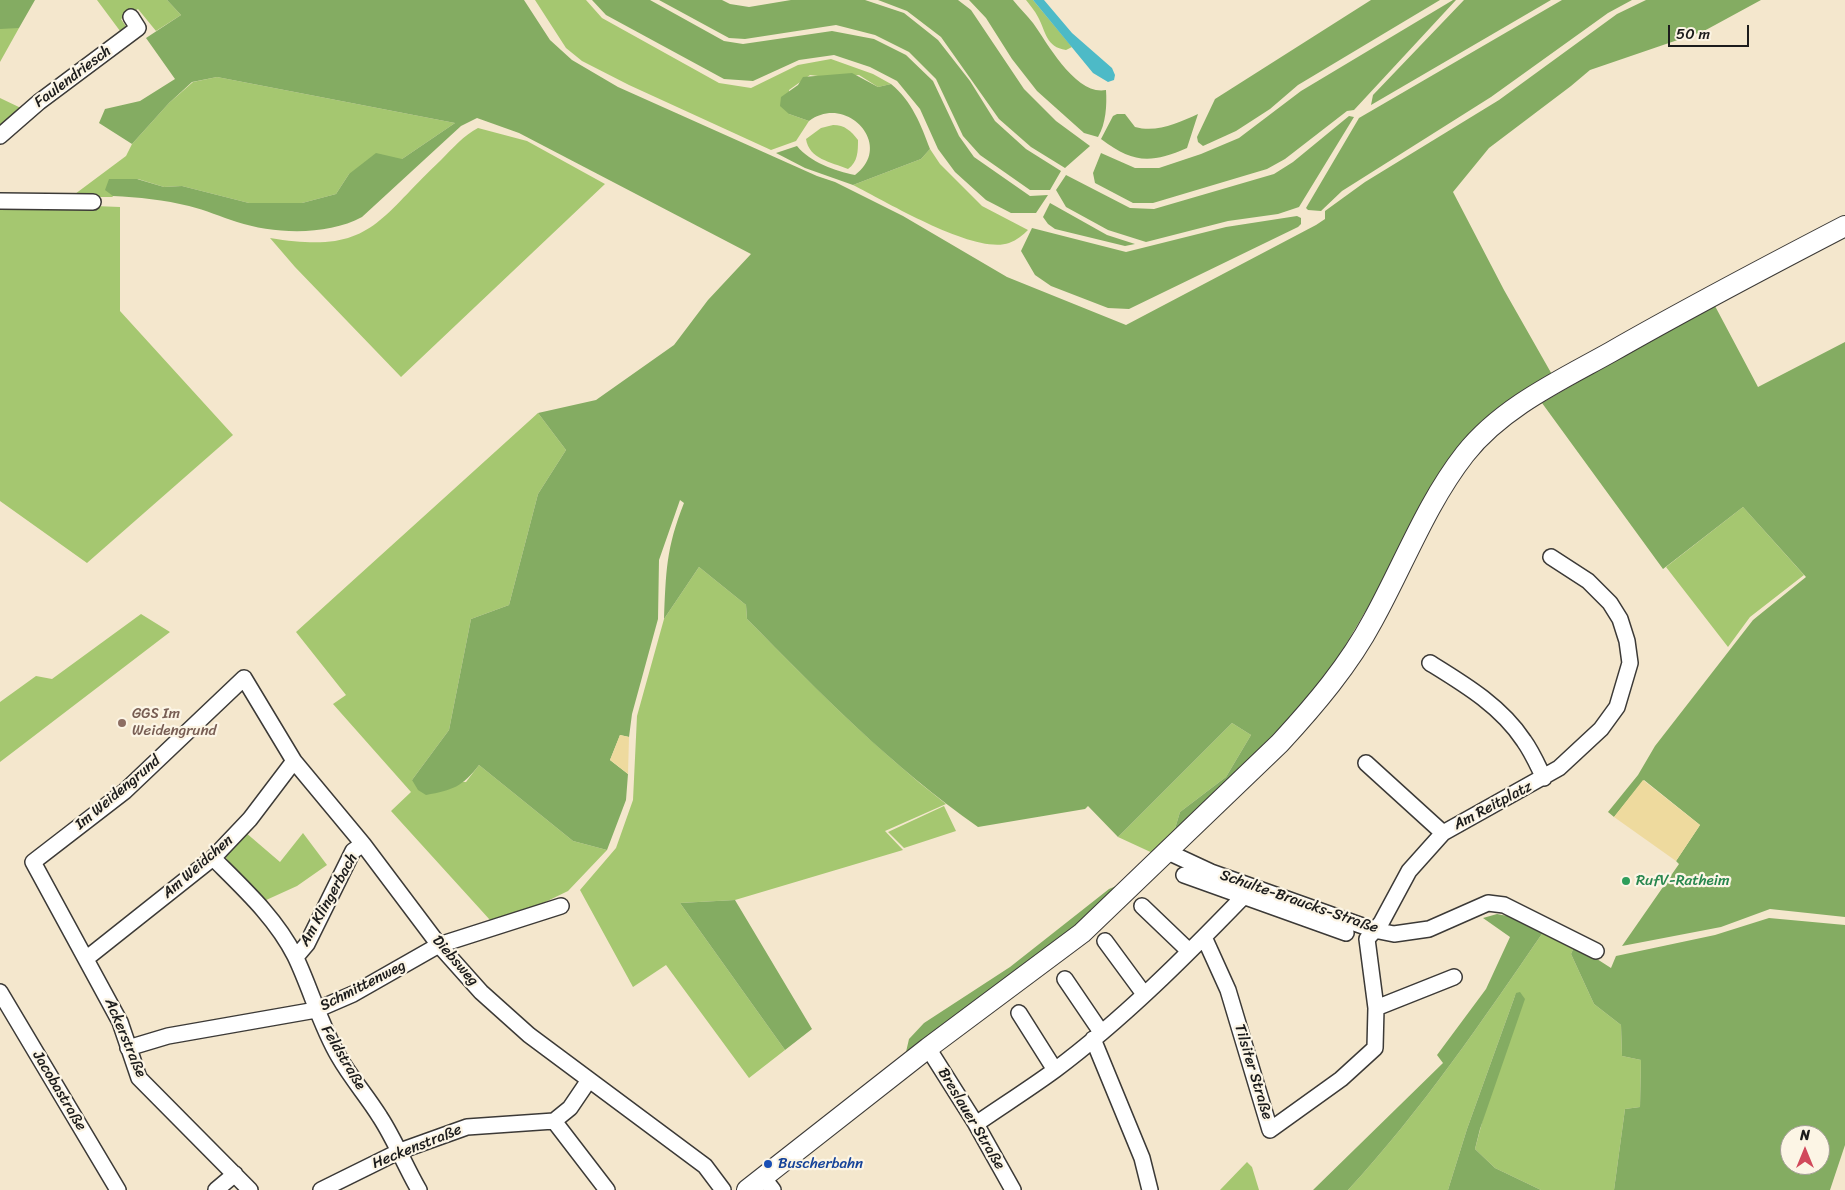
<!DOCTYPE html>
<meta charset="utf-8">
<style>
body{margin:0}
#map{position:relative;width:1845px;height:1190px;overflow:hidden;background:#f4e7cd;font-family:Sriracha,sans-serif}
canvas{display:block}
.north{position:absolute;left:1780px;top:1125px;width:50px;height:50px;box-sizing:border-box;background:#fcf5e5;border:1px solid #a29e95;border-radius:50%;rotate:0deg;font-size:14px;font-weight:700;line-height:20px;text-align:center;color:#1c1c1c}
.north::after{content:'';display:block;margin:auto;width:18px;height:22px;background:#d1495b;clip-path:polygon(50% 0,100% 100%,50% 72%,0 100%)}
.scale{position:absolute;left:1668px;top:25px;width:81px;height:22px;box-sizing:border-box;border:2px solid #1c1c1c;border-top:0;padding-left:6px;font-size:15px;line-height:18px;white-space:nowrap;color:#1c1c1c;-webkit-text-stroke:4px #fcf5e5;paint-order:stroke}
</style>
<div id="map">
<canvas width="1845" height="1190"></canvas>
<div class="north">N</div>
<div class="scale">50 m</div>
</div>
<script>
const g = document.querySelector('canvas').getContext('2d');
g.lineJoin = 'round';
function paint(path, color) {
  g.fillStyle = color;
  g.fill(path, 'evenodd');
}
function trace(path, color, width, dash) {
  g.strokeStyle = color;
  g.lineWidth = width;
  g.lineCap = dash ? 'butt' : 'round';
  g.setLineDash(dash || []);
  g.stroke(path);
}
function drawText(font, color, halo, rows, align = 'center') {
  g.font = font + ' Sriracha,sans-serif';
  g.lineWidth = 4.5;
  g.setLineDash([]);
  g.textBaseline = 'middle';
  g.strokeStyle = halo;
  g.fillStyle = color;
  for (const [text, x, y, turn = 0] of rows) {
    g.save();
    g.translate(x, y);
    g.rotate((+turn || 0) * Math.PI / 180);
    g.textAlign = isNaN(turn) ? turn : align;
    if (halo) g.strokeText(text, 0, 0);
    g.fillText(text, 0, 0);
    g.restore();
  }
}
paint(new Path2D(`
 M 97,0 L 167,0 L 181,15 L 156,31 L 138,9 L 121,19 L 129,31 L 123,35 Z
 M 535,0 L 586,0 L 602,18 L 719,83 L 751,88 L 798,65 L 831,59 L 873,74 L 891,84 L 878,87 L 859,75 L 826,77 L 810,75 L 789,90 L 789,114 L 809,121 L 796,141 L 771,150 L 629,85 L 582,61 L 566,48 Z
 M 1026,0 L 1033,0 L 1072,47 L 1066,50 C 1046,47 1046,32 1038,17 C 1035,11 1030,5 1026,0 Z
 M 3,27 L 19,28 L 0,62 L 0,29 Z
 M 217,77 L 455,123 L 402,159 L 349,174 L 336,194 L 302,203 L 249,203 L 182,186 L 164,187 L 138,179 L 112,197 L 71,197 L 126,156 L 132,144 L 169,103 L 193,82 Z
 M 0,98 L 23,109 L 0,127 Z
 M 833,125 C 845,125 851,131 858,140 C 858,151 858,162 848,169 C 831,162 809,159 806,139 L 821,128 Z
 M 478,128 L 527,141 L 605,184 L 401,377 L 295,267 L 270,238 C 371,255 376,221 441,160 C 452,149 464,135 478,128 Z
 M 930,149 L 940,164 L 982,206 L 1028,230 C 1023,235 1017,240 1009,243 C 975,255 887,202 853,185 L 921,159 Z
 M 69,205 L 120,207 L 120,311 L 233,435 L 87,563 L 0,501 L 0,210 Z
 M 538,413 L 566,450 L 538,494 L 509,605 L 471,619 L 449,730 L 412,780 L 466,782 L 479,765 L 573,841 L 607,850 L 568,891 L 537,906 L 490,920 L 391,811 L 411,792 L 333,704 L 346,695 L 296,632 Z
 M 1743,507 L 1804,575 L 1750,617 L 1728,647 L 1666,567 Z
 M 699,567 L 746,605 L 747,619 C 811,684 874,748 946,804 L 885,831 L 903,850 L 735,900 L 680,903 L 785,1050 L 749,1078 L 666,965 L 633,987 L 580,890 L 616,848 L 633,800 L 637,716 L 664,619 Z
 M 141,614 L 170,632 L 0,762 L 0,702 L 36,676 L 52,679 Z
 M 1232,723 L 1251,735 L 1226,777 L 1180,812 L 1174,832 L 1157,855 L 1118,837 Z
 M 944,806 L 956,831 L 904,848 L 888,832 Z
 M 245,832 L 280,862 L 303,833 L 327,865 L 297,886 L 264,901 L 228,865 L 225,854 Z
 M 1544,931 L 1575,945 L 1571,954 L 1594,1004 L 1621,1025 L 1622,1056 L 1641,1060 L 1640,1107 L 1625,1109 L 1614,1190 L 1541,1190 L 1495,1168 L 1475,1149 L 1516,993 L 1467,1129 L 1448,1190 L 1348,1190 C 1422,1110 1482,1021 1544,931 Z
 M 1247,1162 L 1252,1167 L 1259,1190 L 1220,1190 Z`), '#a5c770');
paint(new Path2D(`
 M 0,0 L 35,0 L 19,28 L 0,29 Z
 M 167,0 L 524,0 L 550,40 L 572,60 L 618,87 L 817,176 L 835,182 L 903,216 L 1007,277 L 1126,325 L 1316,225 L 1325,219 L 1325,211 L 1365,182 L 1499,100 L 1617,14 L 1646,0 L 1761,0 L 1704,31 L 1590,70 L 1571,86 L 1489,148 L 1453,192 L 1504,290 L 1554,378 L 1498,411 L 1382,583 L 1328,675 L 1274,739 L 1174,832 L 1180,812 L 1226,777 L 1251,735 L 1232,723 L 1118,837 L 1088,806 L 1085,809 L 978,827 C 892,767 820,693 747,619 L 746,605 L 699,567 L 664,619 C 666,572 666,548 684,503 L 680,500 L 659,560 L 658,619 L 632,714 L 629,737 L 620,735 L 610,760 L 628,774 L 626,800 L 607,850 L 573,841 L 479,765 C 462,787 453,790 426,795 L 418,790 L 412,780 L 449,730 L 471,619 L 509,605 L 538,494 L 566,450 L 538,413 L 596,400 L 674,345 L 708,300 L 751,254 L 519,133 L 477,118 L 461,126 L 362,217 C 327,236 274,234 237,222 C 221,217 206,210 189,206 C 165,200 138,197 113,196 L 105,190 L 109,179 L 137,179 L 164,187 L 182,186 L 249,203 L 302,203 L 336,194 L 349,174 L 376,153 L 402,159 L 455,123 L 217,77 L 192,82 L 169,103 L 132,144 L 99,123 L 105,109 L 140,101 L 175,79 L 146,38 L 181,15 Z
 M 592,0 L 650,0 L 724,41 L 743,44 L 832,31 L 874,39 L 906,55 L 933,81 L 959,136 L 974,157 L 1030,196 L 1048,195 L 1036,213 L 1011,213 L 986,200 L 955,172 L 938,149 L 920,109 L 897,81 L 870,67 L 834,55 L 799,60 L 753,81 L 724,79 L 606,15 Z
 M 659,0 L 722,0 L 730,4 L 749,7 L 791,0 L 865,0 L 904,13 L 938,40 L 970,81 L 995,121 L 1026,149 L 1061,171 L 1050,190 L 1030,190 L 980,155 L 963,136 L 936,79 L 909,52 L 875,35 L 836,25 L 745,39 L 729,38 Z
 M 878,0 L 958,0 L 971,10 L 1024,89 L 1056,121 L 1090,146 L 1065,168 L 1031,147 L 999,119 L 941,37 L 907,11 Z
 M 969,0 L 1013,0 C 1019,8 1027,15 1033,23 C 1048,44 1076,96 1106,90 C 1107,105 1106,124 1098,137 L 1084,133 L 1037,91 L 1012,59 L 986,18 Z
 M 1371,0 L 1440,0 L 1298,85 L 1270,109 L 1236,131 L 1203,146 L 1198,142 L 1197,137 L 1215,99 Z
 M 1453,0 L 1456,0 L 1354,110 L 1347,111 L 1285,159 L 1267,169 L 1153,203 L 1133,203 L 1095,183 L 1093,173 L 1101,153 L 1135,168 L 1159,168 L 1201,154 L 1239,138 L 1301,91 Z
 M 1464,0 L 1551,0 L 1371,105 L 1373,95 Z
 M 1562,0 L 1632,0 L 1608,13 L 1491,97 L 1342,191 L 1321,211 L 1308,210 L 1306,208 L 1359,118 Z
 M 852,73 L 878,87 L 891,84 C 912,101 921,125 930,149 L 921,159 L 853,185 L 805,168 L 776,153 L 797,146 C 810,162 835,171 855,175 C 895,146 847,93 809,121 L 789,114 L 780,106 L 781,97 L 798,85 L 803,77 Z
 M 1117,114 L 1125,114 L 1135,127 C 1157,133 1178,123 1198,114 L 1187,148 C 1150,164 1133,163 1101,139 L 1113,116 Z
 M 1349,116 L 1354,117 L 1299,207 L 1278,214 L 1228,221 L 1146,242 L 1108,230 L 1066,207 L 1056,190 L 1066,175 L 1130,208 L 1154,209 L 1274,174 L 1293,162 Z
 M 1050,203 L 1107,235 L 1135,244 L 1125,246 L 1055,229 L 1048,224 L 1043,217 Z
 M 1297,216 L 1301,218 L 1301,224 L 1298,227 L 1129,309 L 1108,308 L 1051,286 L 1035,275 L 1021,251 L 1032,228 L 1126,252 L 1226,227 Z
 M 1715,306 L 1758,387 L 1845,342 L 1845,917 L 1770,909 L 1721,927 L 1622,946 L 1679,864 L 1676,861 L 1700,825 L 1644,780 L 1614,817 L 1608,812 L 1638,775 L 1655,746 L 1753,620 L 1806,577 L 1743,507 L 1663,569 L 1542,403 L 1640,346 Z
 M 1121,884 L 1124,886 L 1015,976 L 906,1052 L 909,1039 L 924,1023 L 1010,967 L 1109,889 Z
 M 735,900 L 812,1029 L 785,1050 L 680,903 Z
 M 1497,914 L 1518,918 L 1544,931 C 1482,1021 1422,1110 1348,1190 L 1313,1190 L 1443,1063 L 1437,1055 L 1486,989 L 1510,937 L 1483,918 Z
 M 1769,918 L 1845,925 L 1845,1145 L 1830,1190 L 1614,1190 L 1625,1109 L 1640,1107 L 1641,1060 L 1622,1056 L 1621,1025 L 1594,1004 L 1571,954 L 1575,945 L 1611,968 L 1616,956 L 1715,935 ZM 1790,1135 L 1820,1135 L 1820,1165 L 1790,1165 Z
 M 1520,992 L 1525,999 L 1480,1129 L 1475,1149 L 1495,1168 L 1541,1190 L 1448,1190 L 1467,1129 L 1516,993 Z`), '#84ac62');
paint(new Path2D(`
 M 620,735 L 629,737 L 628,774 L 610,760 Z
 M 1643,780 L 1700,825 L 1676,861 L 1614,817 Z`), '#eeda9e');
paint(new Path2D(`
 M 1033,0 L 1044,0 L 1072,33 L 1112,68 L 1115,75 L 1114,80 L 1108,82 L 1093,73 Z`), '#4dbac7');
const minor = new Path2D(`
 M 0,136 L 39,102 L 138,28 L 131,17
 M 0,201 L 93,202
 M 1430,663 C 1464,684 1501,706 1524,741 C 1532,752 1538,766 1544,778
 M 1366,763 L 1443,833
 M 1168,852 L 1211,872 L 1374,930 L 1394,934 L 1429,929 L 1488,903 L 1504,905 L 1596,951
 M 213,858 C 243,888 276,918 295,956 C 311,989 320,1025 339,1057 C 351,1078 367,1096 380,1117 C 395,1140 405,1166 419,1190
 M 1184,875 L 1346,933
 M 1142,906 L 1189,951
 M 1204,937 L 1228,990 L 1270,1130 L 1341,1079 L 1375,1048 L 1376,1008 L 1367,939 L 1381,923 L 1409,871 L 1443,833 L 1559,768 L 1601,729 L 1617,707 L 1630,663 L 1627,641 L 1620,619 L 1610,603 L 1588,581 L 1551,557
 M 1105,941 L 1144,994
 M 296,957 L 307,944 L 353,851 L 363,844
 M 87,958 L 213,858 L 250,819 L 294,761
 M 1065,979 L 1101,1032
 M 0,992 L 118,1190
 M 1376,1008 L 1454,977
 M 1019,1013 L 1055,1070
 M 1093,1039 L 1142,1158 L 1150,1190
 M 128,1048 L 168,1036 L 316,1010 L 353,994 L 439,945 L 561,906
 M 928,1048 L 976,1124 L 1013,1190
 M 554,1121 L 607,1190
 M 976,1124 C 1002,1106 1029,1089 1055,1070 C 1123,1019 1184,958 1243,897
 M 763,1177 L 773,1190
 M 216,1190 L 235,1174
 M 250,1190 L 139,1078 L 120,1022 L 33,862 L 125,791 L 244,678 L 294,761 L 363,844 L 439,945 L 481,992 L 529,1035 L 705,1166 L 723,1190
 M 321,1190 L 400,1151 L 467,1127 L 554,1121 L 570,1108 L 589,1080`);
const major = new Path2D(`
 M 747,1190 L 928,1048 L 1082,933 L 1280,743 C 1315,705 1349,665 1373,620 C 1404,564 1426,504 1465,454 C 1502,407 1561,380 1611,352 C 1688,308 1766,267 1845,226`);
trace(minor, '#3c3a37', 18);
trace(major, '#3c3a37', 22);
trace(minor, '#fff', 15);
trace(major, '#fff', 20);
for (const [x, y, r, color] of [
 [122,723,5,"#8d6e63"],
 [1626,881,5,"#2e9e5b"],
 [768,1164,5,"#1a4fb4"]
]) {
  const dot = new Path2D();
  dot.arc(x, y, r, 0, 2 * Math.PI);
  g.fillStyle = color;
  g.fill(dot);
  trace(dot, '#fcf5e5', 2);
}
drawText('15px', '#1c1c1c', '#fcf5e5', [
 ["Faulendriesch",73,77,-37],
 ["Im Weidengrund",118,793,-40],
 ["Am Reitplatz",1493,806,-28],
 ["Am Weidchen",198,867,-41],
 ["Am Klingerbach",329,900,-61],
 ["Schulte-Braucks-Straße",1299,902,19],
 ["Diebsweg",455,961,49],
 ["Schmittenweg",363,986,-27],
 ["Ackerstraße",125,1038,67],
 ["Feldstraße",343,1058,59],
 ["Tilsiter Straße",1253,1072,73],
 ["Jacobastraße",59,1091,59],
 ["Breslauer Straße",971,1119,59],
 ["Heckenstraße",417,1147,-22]
]);
drawText('15px', '#785e54', '#fcf5e5', [
 ["GGS Im",132,714],
 ["Weidengrund",132,731]
], 'left');
drawText('15px', '#27864d', '#fcf5e5', [
 ["RufV-Ratheim",1636,881]
], 'left');
drawText('15px', '#164399', '#fcf5e5', [
 ["Buscherbahn",778,1164]
], 'left');
</script>
